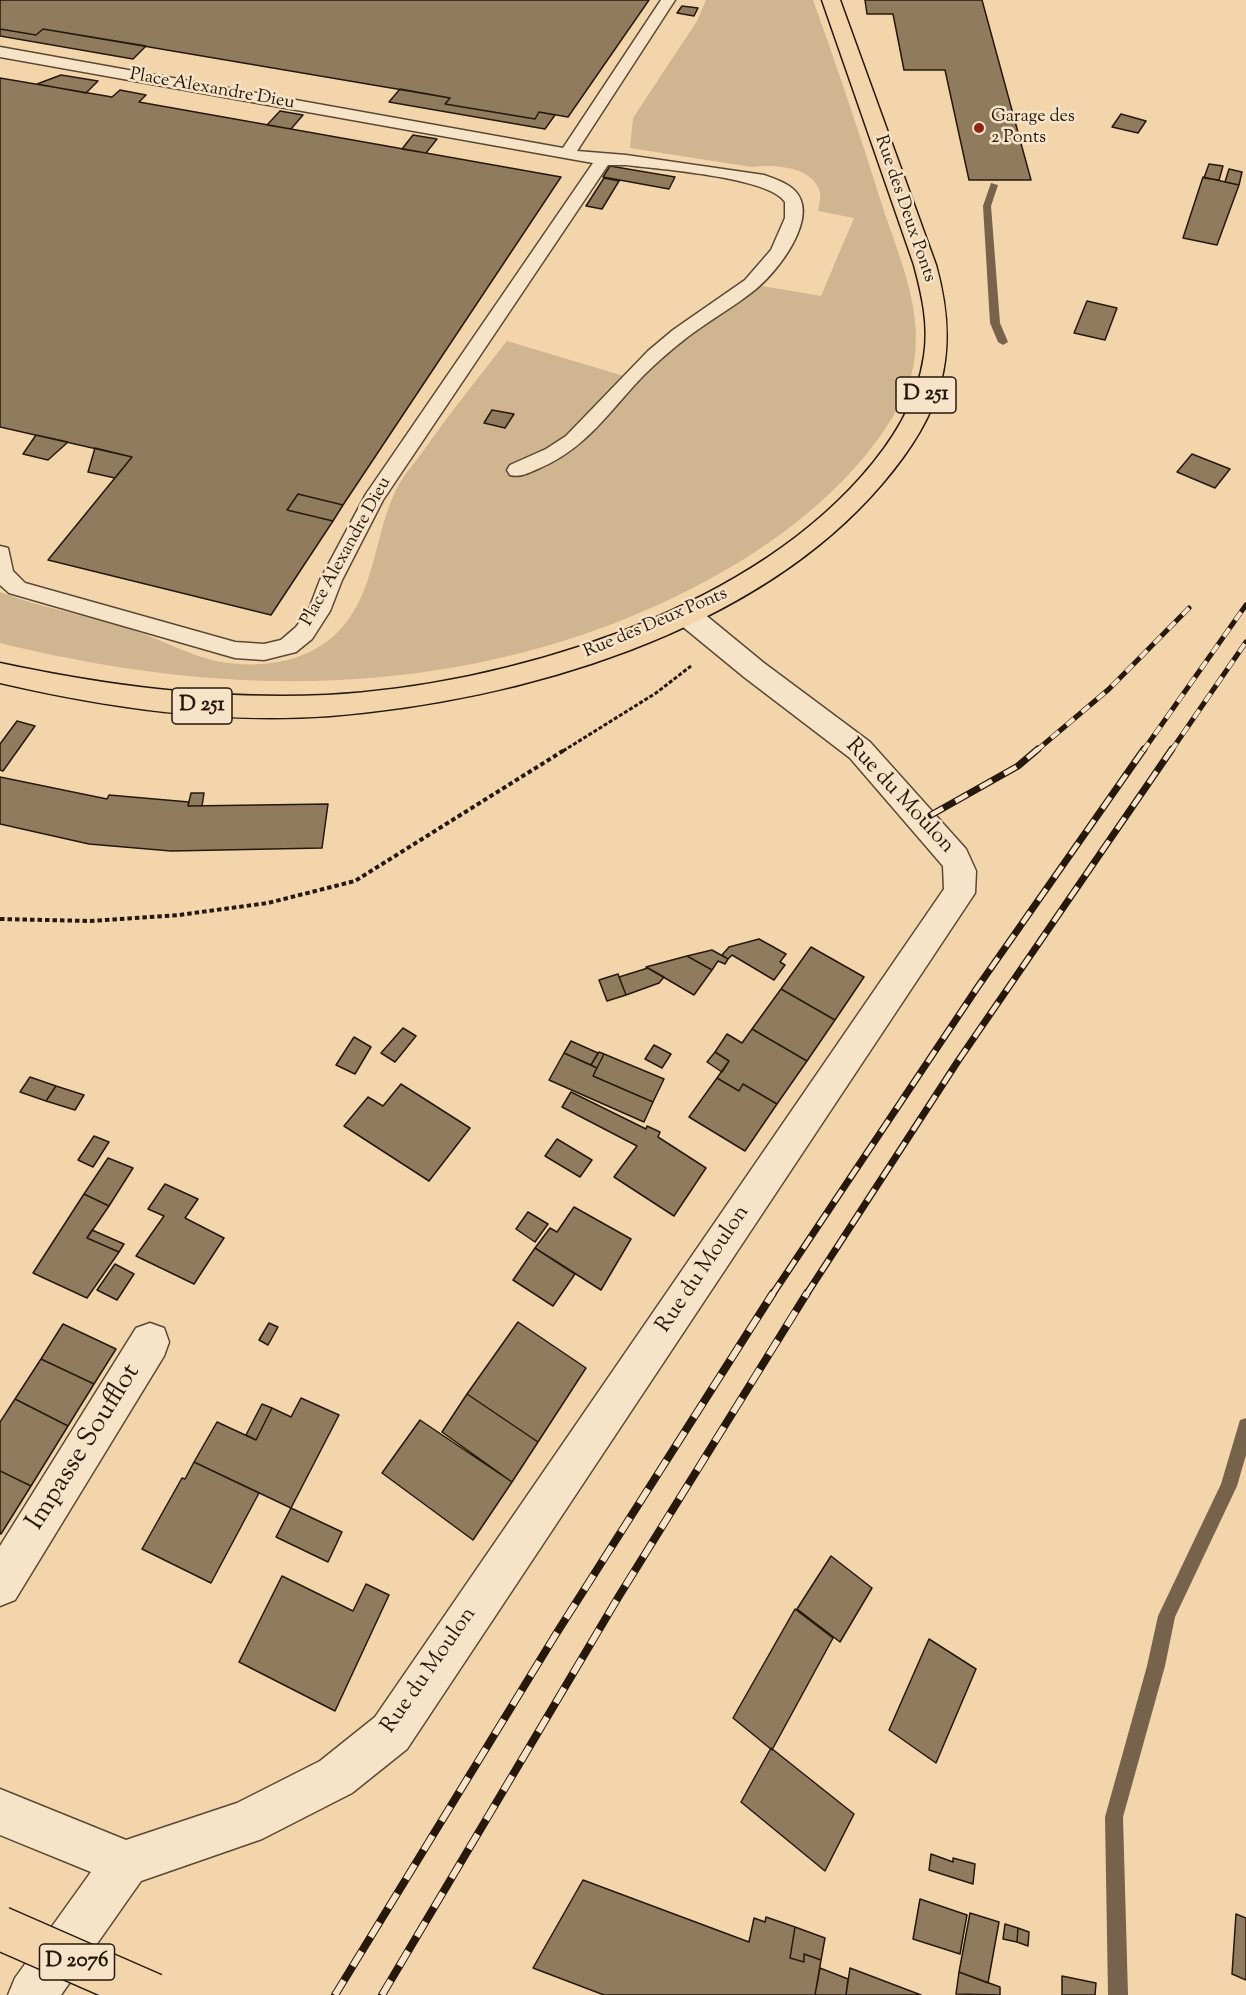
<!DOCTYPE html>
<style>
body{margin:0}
canvas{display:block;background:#f2d5ab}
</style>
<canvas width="1246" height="1995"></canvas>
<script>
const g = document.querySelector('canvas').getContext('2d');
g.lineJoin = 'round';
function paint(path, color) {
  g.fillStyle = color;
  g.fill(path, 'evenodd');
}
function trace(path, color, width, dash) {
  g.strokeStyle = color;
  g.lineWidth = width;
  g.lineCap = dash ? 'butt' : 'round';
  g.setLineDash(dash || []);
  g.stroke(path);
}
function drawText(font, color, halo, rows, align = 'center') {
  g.font = font + ' "Sorts Mill Goudy",serif';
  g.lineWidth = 5;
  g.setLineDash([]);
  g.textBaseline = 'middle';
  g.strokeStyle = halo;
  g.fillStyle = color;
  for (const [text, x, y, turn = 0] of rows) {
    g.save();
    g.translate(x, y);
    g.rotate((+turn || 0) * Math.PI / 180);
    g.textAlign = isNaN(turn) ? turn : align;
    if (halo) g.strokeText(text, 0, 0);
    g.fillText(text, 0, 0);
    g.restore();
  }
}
paint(new Path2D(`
 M 706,0 L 813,0 C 837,67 860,134 881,202 C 898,255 925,311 913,368 C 899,429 838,491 789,528 C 735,569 677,598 615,623 C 413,700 207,694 0,643 L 0,592 C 44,609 91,616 135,631 C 164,640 191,657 221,662 C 272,670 324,659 352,614 C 376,576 377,529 396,490 C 402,477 413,465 422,453 C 449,414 478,378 507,341 L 637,380 L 682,338 L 724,314 L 762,286 L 821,296 L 854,218 L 818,211 C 819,205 821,198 820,192 C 813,166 773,164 752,167 L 630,148 L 633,118 L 697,21 Z`), '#cfb590');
paint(new Path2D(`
 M 991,183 L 998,185 L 991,206 L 1000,323 L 1008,342 L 1003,345 L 998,342 L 990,323 L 983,206 Z
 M 1246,1418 L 1246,1455 L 1237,1486 L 1175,1617 L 1165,1666 L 1123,1817 L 1128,1995 L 1108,1995 L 1105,1817 L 1147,1666 L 1158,1616 L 1221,1484 L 1240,1420 Z`), '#77634b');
const building = new Path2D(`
 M 0,0 L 649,0 L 568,117 L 539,112 L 535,119 L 445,104 L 450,98 L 43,29 L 36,35 L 0,29 Z
 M 865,0 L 982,0 L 1031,180 L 969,180 L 945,70 L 904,70 L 893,14 L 867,14 Z
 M 682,6 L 698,8 L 694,16 L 677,13 Z
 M 0,29 L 36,35 L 43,29 L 146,46 L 133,59 L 0,36 Z
 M 61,75 L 98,81 L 86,93 L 37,84 Z
 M 0,78 L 112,97 L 120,90 L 146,95 L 139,102 L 561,177 L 343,505 L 298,494 L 287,510 L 333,521 L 271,615 L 48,560 L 132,457 L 0,427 Z
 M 400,89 L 450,98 L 445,104 L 535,119 L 539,112 L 555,115 L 545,129 L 389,102 Z
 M 280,111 L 303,115 L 291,129 L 267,125 Z
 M 1121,114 L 1146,121 L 1138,133 L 1112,127 Z
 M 413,135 L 437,139 L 426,153 L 402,149 Z
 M 1209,164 L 1223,166 L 1219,180 L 1204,178 Z
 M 610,166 L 675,177 L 669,189 L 603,177 Z
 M 1229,169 L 1242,172 L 1239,185 L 1225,182 Z
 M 1203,177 L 1239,185 L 1217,245 L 1183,238 Z
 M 604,178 L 619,181 L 602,209 L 586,206 Z
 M 1087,301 L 1117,308 L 1105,340 L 1074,333 Z
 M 492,410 L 514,414 L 505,428 L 484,423 Z
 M 36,435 L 68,442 L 48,460 L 23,454 Z
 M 95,448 L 132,457 L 115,478 L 88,472 Z
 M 1192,454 L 1230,469 L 1215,488 L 1177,472 Z
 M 298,494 L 343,505 L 333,521 L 287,510 Z
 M 17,721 L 35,726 L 3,771 L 0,770 L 0,744 Z
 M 0,777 L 107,799 L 109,795 L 189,802 L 188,806 L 328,804 L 322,848 L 171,851 L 89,844 L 0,824 Z
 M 191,793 L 204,793 L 202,806 L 188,806 Z
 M 759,939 L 786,954 L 780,962 L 785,965 L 774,980 L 732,955 L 728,959 L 722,955 L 729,947 Z
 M 811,947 L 864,977 L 835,1020 L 781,989 Z
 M 712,950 L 728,959 L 725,964 L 718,961 L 712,970 L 687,956 Z
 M 687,956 L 712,970 L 694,995 L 646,967 Z
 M 648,968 L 664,977 L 659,983 L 626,995 L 619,977 Z
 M 618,974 L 626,995 L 607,1001 L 599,980 Z
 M 781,989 L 835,1020 L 807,1061 L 752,1029 Z
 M 403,1028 L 416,1036 L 395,1062 L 381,1053 Z
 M 752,1029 L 807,1061 L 777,1104 L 743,1084 L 739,1091 L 717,1078 L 729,1061 L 715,1052 L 727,1034 L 742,1043 Z
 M 354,1037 L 371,1047 L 355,1074 L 336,1065 Z
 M 571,1041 L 598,1053 L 591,1065 L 564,1053 Z
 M 654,1045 L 671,1054 L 662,1068 L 645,1059 Z
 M 599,1052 L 604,1054 L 597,1068 L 591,1065 Z
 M 715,1052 L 729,1061 L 722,1072 L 707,1062 Z
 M 564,1053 L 597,1068 L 593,1076 L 653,1102 L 644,1122 L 549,1080 Z
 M 604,1054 L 664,1079 L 653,1102 L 593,1076 Z
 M 30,1077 L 56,1086 L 46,1101 L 20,1092 Z
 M 717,1078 L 739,1091 L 743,1084 L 777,1104 L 745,1151 L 689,1117 Z
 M 401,1084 L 470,1128 L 429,1181 L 344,1126 L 368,1097 L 383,1106 Z
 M 56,1086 L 84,1095 L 75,1110 L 46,1101 Z
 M 571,1092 L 646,1129 L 647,1126 L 660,1132 L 658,1137 L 706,1168 L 674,1216 L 614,1177 L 637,1146 L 562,1107 Z
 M 94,1136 L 109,1142 L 93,1167 L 78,1160 Z
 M 557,1139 L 592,1160 L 580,1177 L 545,1156 Z
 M 108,1158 L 133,1168 L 109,1206 L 84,1194 Z
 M 165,1184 L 198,1199 L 185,1218 L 224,1238 L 194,1284 L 136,1256 L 164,1216 L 148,1209 Z
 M 84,1194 L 109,1206 L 87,1238 L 119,1252 L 87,1298 L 33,1273 Z
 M 574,1207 L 631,1239 L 601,1290 L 535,1248 L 550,1228 L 557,1232 Z
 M 528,1212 L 548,1224 L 535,1242 L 516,1229 Z
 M 92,1230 L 124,1244 L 119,1252 L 87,1238 Z
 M 535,1248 L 575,1274 L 553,1306 L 513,1280 Z
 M 115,1264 L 134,1274 L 117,1300 L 97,1290 Z
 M 518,1322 L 586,1368 L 538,1442 L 467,1394 Z
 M 269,1323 L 278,1327 L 268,1345 L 259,1340 Z
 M 63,1324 L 116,1349 L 94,1384 L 41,1359 Z
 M 41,1359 L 94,1384 L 68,1426 L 15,1399 Z
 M 467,1394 L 538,1442 L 512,1482 L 442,1432 Z
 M 301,1398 L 339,1415 L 291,1508 L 194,1462 L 217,1422 L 256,1440 L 272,1408 L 291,1417 Z
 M 15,1399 L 68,1426 L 31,1486 L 0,1471 L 0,1422 Z
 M 262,1404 L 272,1408 L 256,1440 L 246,1435 Z
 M 420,1420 L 512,1482 L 473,1540 L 382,1473 Z
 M 194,1462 L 259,1493 L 211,1583 L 142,1549 L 182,1478 L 185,1479 Z
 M 0,1471 L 31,1486 L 1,1534 L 0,1534 Z
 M 291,1508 L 342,1532 L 328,1562 L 276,1537 Z
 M 831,1556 L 872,1588 L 840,1642 L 797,1609 Z
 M 282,1576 L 353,1611 L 366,1584 L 389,1595 L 335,1711 L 239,1662 Z
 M 795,1609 L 833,1638 L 772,1750 L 733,1718 Z
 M 929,1639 L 976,1669 L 936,1763 L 889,1730 Z
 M 771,1748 L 854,1814 L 825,1871 L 741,1802 Z
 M 931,1854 L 953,1862 L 953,1858 L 975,1864 L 973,1884 L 929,1870 Z
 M 583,1880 L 749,1942 L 754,1918 L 765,1922 L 766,1917 L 795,1927 L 790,1958 L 804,1962 L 804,1954 L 821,1960 L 815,1995 L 604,1995 L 533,1968 Z
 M 920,1899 L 967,1915 L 960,1954 L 913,1939 Z
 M 970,1913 L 999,1922 L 988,1983 L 959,1972 Z
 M 1236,1914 L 1246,1918 L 1246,1980 L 1232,1974 Z
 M 1005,1924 L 1018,1928 L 1017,1942 L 1003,1939 Z
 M 795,1927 L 825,1938 L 821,1960 L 804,1954 L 804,1962 L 790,1958 Z
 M 1018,1928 L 1029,1932 L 1028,1946 L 1017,1942 Z
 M 820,1968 L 848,1979 L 846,1995 L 815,1995 Z
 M 850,1968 L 921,1995 L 846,1995 Z
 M 959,1972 L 1000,1987 L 1000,1995 L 956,1994 Z
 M 1062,1976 L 1096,1983 L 1095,1995 L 1062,1995 Z`);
paint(building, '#907b5e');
trace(building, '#26190b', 1.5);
const service = new Path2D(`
 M 661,0 L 675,0 L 577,151 L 626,155 L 764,175 C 775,179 788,183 796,192 C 819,219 777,272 756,289 C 734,307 708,321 685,339 C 671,350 657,362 644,375 C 609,411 588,447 540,468 C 530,472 521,478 510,475 L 507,470 L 510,465 L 546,449 L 566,436 L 648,351 L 673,330 L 745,280 L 771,250 L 785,218 L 785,202 C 770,177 657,169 626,165 L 608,165 L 383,500 L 342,580 L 330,611 L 312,639 L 296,652 L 264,660 L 235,658 L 9,593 L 0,585 L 0,546 L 8,548 L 13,571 L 25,583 L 235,642 L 264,644 L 281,640 L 296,627 L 309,609 L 320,580 L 366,494 L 593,163 L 0,57 L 0,47 L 563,148 Z`);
const minor = new Path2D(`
 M 687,605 L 697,608 L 764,663 L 870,742 L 966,849 L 976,871 L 975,893 L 407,1749 L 352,1793 L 262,1839 L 141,1881 L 61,1995 L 8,1995 L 15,1978 L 91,1872 L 0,1835 L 0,1789 L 126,1840 L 237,1803 L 320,1761 L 375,1717 L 944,889 L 943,866 L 850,758 L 744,677 L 677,622 L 673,615 L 677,608 Z
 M 150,1323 L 164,1328 L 169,1342 L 164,1356 L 15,1600 L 0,1606 L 0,1546 L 136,1328 Z`);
const primary = new Path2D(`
 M 822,0 L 840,0 L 936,265 C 961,355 942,414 882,484 C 755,633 520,701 330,716 C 218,724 109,708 0,683 L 0,663 C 108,686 215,700 327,695 C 506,685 739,615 861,477 C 892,442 917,403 924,356 C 929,325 922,295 914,265 Z`);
trace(service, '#594833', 3);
trace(minor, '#594833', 3);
trace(primary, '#26190b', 3);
trace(new Path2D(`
 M 563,751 L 656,693 L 691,666`), '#26190b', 3, [4, 2]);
trace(new Path2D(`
 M 0,919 L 90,921 L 179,915 L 268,903 L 355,881 L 566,749`), '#26190b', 4, [4.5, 3]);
paint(service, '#f7e4c8');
paint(minor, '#f7e4c8');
paint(primary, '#f2d5ab');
const railFar2 = new Path2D(`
 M 1036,751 L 1109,689 L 1189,608
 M 1143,751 L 1246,605
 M 1171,751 L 1246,642`);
const railFar1 = new Path2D(`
 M 931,815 L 1018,766 L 1038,749
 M 772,1295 L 977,988 L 1144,749
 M 806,1295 L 958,1061 L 1172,749`);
const rail = new Path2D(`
 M 335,1995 L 556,1634 L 773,1293
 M 382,1995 L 619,1596 L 807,1293`);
trace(railFar2, '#26190b', 5);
trace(railFar1, '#26190b', 7);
trace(rail, '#26190b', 8);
trace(railFar2, '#f7e4c8', 4, [10]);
trace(railFar1, '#f7e4c8', 4.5, [14]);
trace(rail, '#f7e4c8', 6, [17]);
const primaryBridge = new Path2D(`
 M 0,1928 L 153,1995`);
trace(primaryBridge, '#26190b', 46, []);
trace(primaryBridge, '#f2d5ab', 43);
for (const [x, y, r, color] of [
 [979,128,6,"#8f2418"]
]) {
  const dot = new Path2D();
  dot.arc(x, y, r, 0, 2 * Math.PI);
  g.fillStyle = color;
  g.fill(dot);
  trace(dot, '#f7e4c8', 2);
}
drawText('18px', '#26190b', '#f7e4c8', [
 ["Place Alexandre Dieu",212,90,10],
 ["Rue des Deux Ponts",904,209,71],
 ["Place Alexandre Dieu",347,552,-61],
 ["Rue des Deux Ponts",656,624,-23]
]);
drawText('18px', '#26190b', '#f7e4c8', [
 ["Garage des",991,118],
 ["2 Ponts",991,139]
], 'left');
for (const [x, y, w] of [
 [926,395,60],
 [202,706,60],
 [77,1962,75]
]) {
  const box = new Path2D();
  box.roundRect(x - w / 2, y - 18, w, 36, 4.5);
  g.fillStyle = '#f7e4c8';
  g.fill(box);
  trace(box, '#26190b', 1.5);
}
drawText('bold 21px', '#26190b', null, [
 ["D 251",926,395],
 ["D 251",202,706],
 ["D 2076",77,1962]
]);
drawText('22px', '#26190b', '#f7e4c8', [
 ["Rue du Moulon",899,797,47],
 ["Rue du Moulon",704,1270,-56],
 ["Rue du Moulon",430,1671,-55]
]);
drawText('27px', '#26190b', '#f7e4c8', [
 ["Impasse Soufflot",85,1448,-58]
]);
</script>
